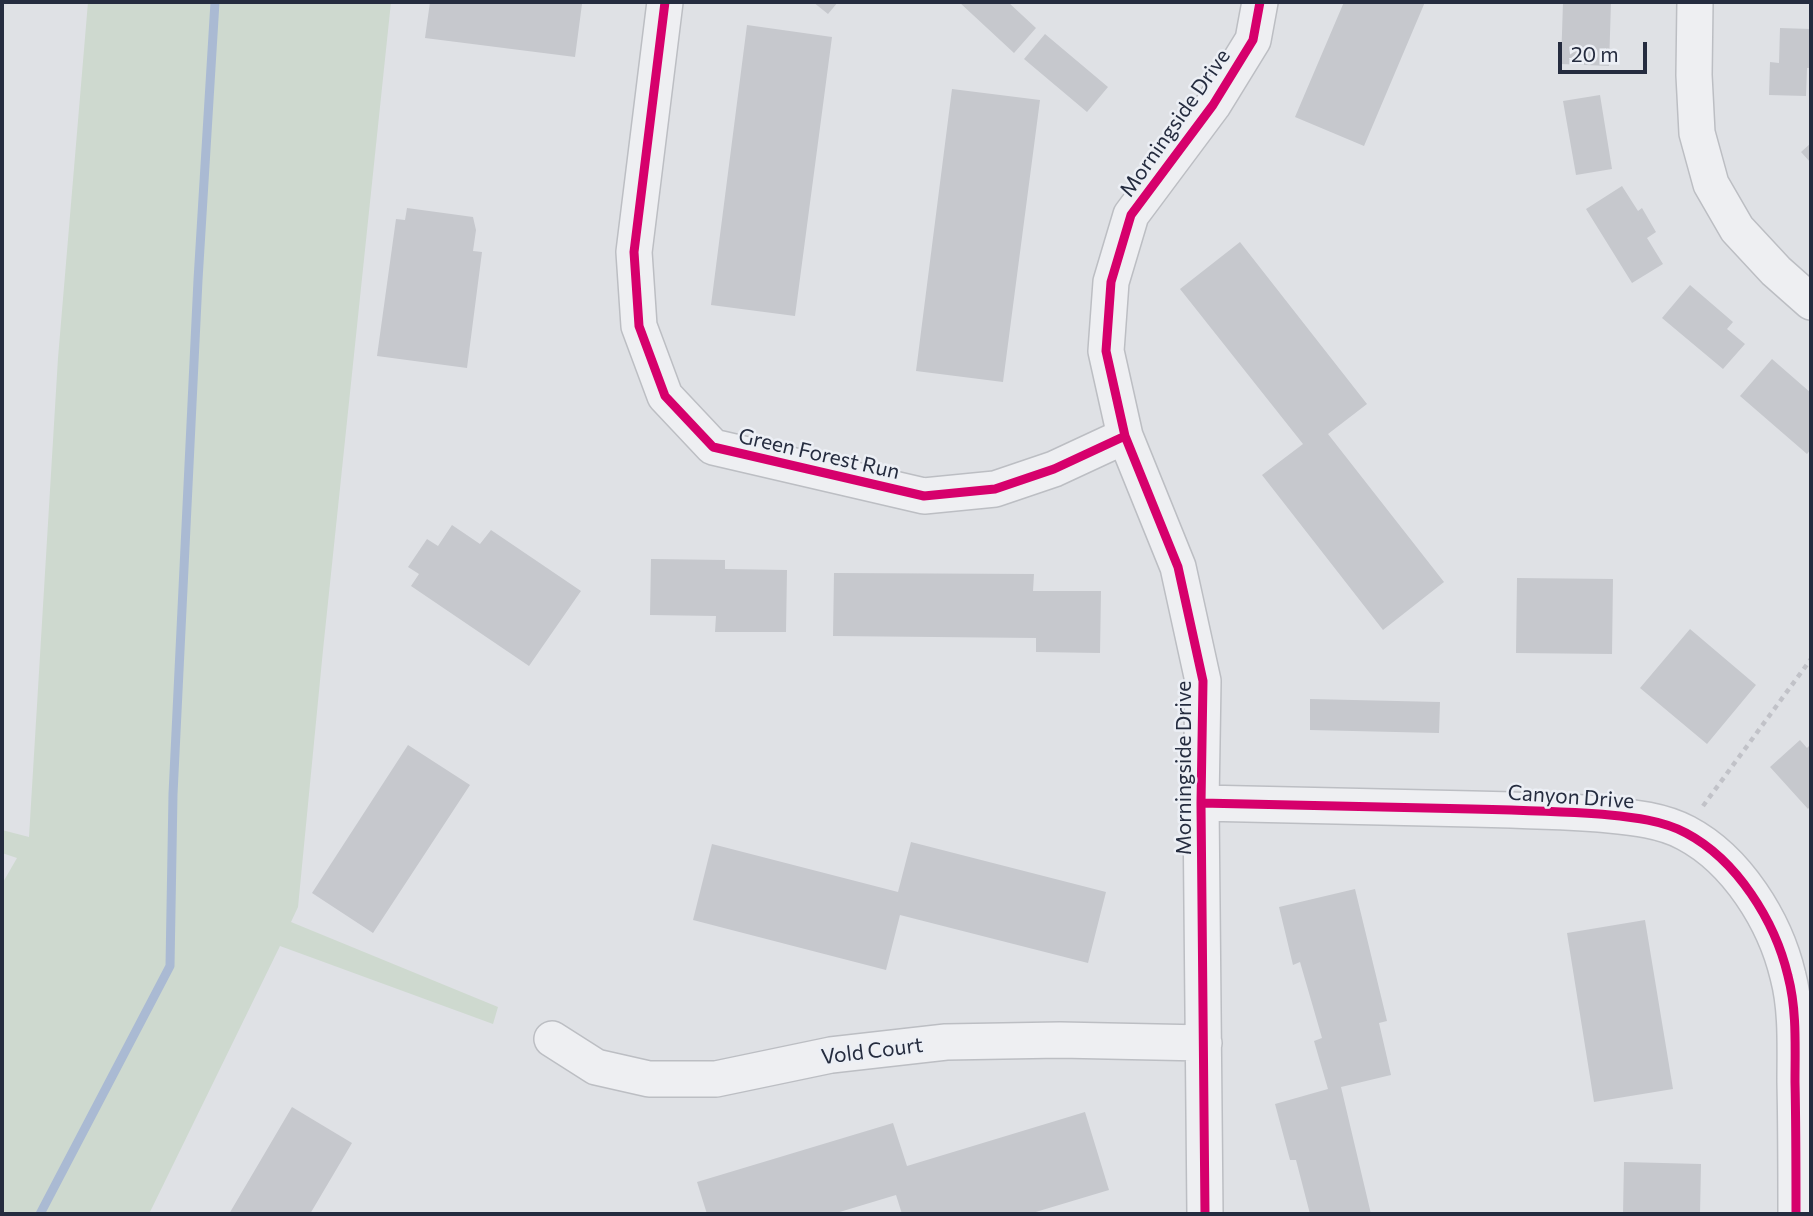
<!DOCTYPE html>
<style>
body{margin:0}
#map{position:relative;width:1813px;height:1216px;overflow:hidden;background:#dfe1e5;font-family:Commissioner,sans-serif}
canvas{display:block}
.frame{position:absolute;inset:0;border:4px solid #252c3f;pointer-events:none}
.scale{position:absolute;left:1558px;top:42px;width:89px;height:32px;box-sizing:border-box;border:4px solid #252c3f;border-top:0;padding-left:9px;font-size:21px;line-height:24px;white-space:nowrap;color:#252c3f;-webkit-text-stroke:5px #eceff5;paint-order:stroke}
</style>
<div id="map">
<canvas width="1813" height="1216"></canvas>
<div class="frame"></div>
<div class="scale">20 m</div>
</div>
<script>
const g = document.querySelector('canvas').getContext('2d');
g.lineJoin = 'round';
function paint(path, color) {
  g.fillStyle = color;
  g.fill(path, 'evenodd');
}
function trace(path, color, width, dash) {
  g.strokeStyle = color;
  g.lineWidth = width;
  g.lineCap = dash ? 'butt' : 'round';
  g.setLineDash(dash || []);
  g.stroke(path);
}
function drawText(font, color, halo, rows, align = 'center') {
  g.font = font + ' Commissioner,sans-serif';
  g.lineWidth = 5;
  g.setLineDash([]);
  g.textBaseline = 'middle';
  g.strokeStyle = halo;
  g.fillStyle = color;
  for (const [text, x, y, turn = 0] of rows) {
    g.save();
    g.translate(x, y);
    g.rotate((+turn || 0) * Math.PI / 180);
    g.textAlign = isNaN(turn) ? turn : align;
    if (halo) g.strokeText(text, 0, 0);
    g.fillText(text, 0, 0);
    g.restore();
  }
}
paint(new Path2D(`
 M 88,2 L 391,2 L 323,650 L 298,907 L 291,922 L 498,1007 L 493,1024 L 280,946 L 149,1214 L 2,1214 L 2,884 L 17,858 L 2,853 L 2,830 L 29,837 L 58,358 Z`), '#ced9cf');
trace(new Path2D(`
 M 40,1214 L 170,966 L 173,794 L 198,280 L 215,2`), '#aabad3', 9);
paint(new Path2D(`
 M 430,2 L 563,2 L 582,4 L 575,57 L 425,38 Z
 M 813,2 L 838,2 L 828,14 Z
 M 959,2 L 1008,2 L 1036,28 L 1014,53 Z
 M 1344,2 L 1425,2 L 1364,146 L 1295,117 Z
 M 1563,2 L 1611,2 L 1609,66 L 1561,64 Z
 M 747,25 L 832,37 L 795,316 L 711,305 Z
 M 1780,28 L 1811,29 L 1811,68 L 1807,68 L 1806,96 L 1769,95 L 1770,62 L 1779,63 Z
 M 1045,34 L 1108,87 L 1087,112 L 1024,59 Z
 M 952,89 L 1040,100 L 1003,382 L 916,371 Z
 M 1600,95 L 1612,169 L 1576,175 L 1563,101 Z
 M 1811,143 L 1811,163 L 1801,152 Z
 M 1622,186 L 1638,211 L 1642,208 L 1656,232 L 1647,238 L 1663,264 L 1632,283 L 1586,209 Z
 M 407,208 L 473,217 L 476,230 L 473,251 L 482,252 L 467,368 L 377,356 L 396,219 L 405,220 Z
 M 1240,242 L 1367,404 L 1328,434 L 1444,582 L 1383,630 L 1262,475 L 1303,444 L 1180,289 Z
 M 1690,285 L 1733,322 L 1727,329 L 1745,344 L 1723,369 L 1662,318 Z
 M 1772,359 L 1811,393 L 1811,449 L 1807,454 L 1740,396 Z
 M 452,525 L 480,544 L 491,530 L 581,591 L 529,666 L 411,586 L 419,574 L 408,567 L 427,539 L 438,546 Z
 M 651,559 L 725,560 L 725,569 L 787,570 L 786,632 L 715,632 L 716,616 L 650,615 Z
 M 834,573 L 1034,574 L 1033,591 L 1101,591 L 1100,653 L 1036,652 L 1036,638 L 833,636 Z
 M 1517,578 L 1613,579 L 1612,654 L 1516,653 Z
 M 1690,629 L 1756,685 L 1707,744 L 1640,688 Z
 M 1310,699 L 1440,702 L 1439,733 L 1310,730 Z
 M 1800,740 L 1807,748 L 1811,744 L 1811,805 L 1808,809 L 1770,767 Z
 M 408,745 L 470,785 L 373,933 L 312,893 Z
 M 911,842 L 1106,892 L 1088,963 L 900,915 L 886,970 L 693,920 L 712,844 L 898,892 Z
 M 1355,889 L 1387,1021 L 1379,1023 L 1391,1075 L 1341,1087 L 1371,1214 L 1310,1214 L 1296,1160 L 1290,1160 L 1275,1104 L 1328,1089 L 1314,1041 L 1322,1038 L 1300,962 L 1293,965 L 1279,907 Z
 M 1645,920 L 1673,1089 L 1594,1102 L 1567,933 Z
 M 292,1107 L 352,1143 L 310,1214 L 229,1214 Z
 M 1085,1112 L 1109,1190 L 1029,1214 L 902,1214 L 896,1195 L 833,1214 L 707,1214 L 697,1182 L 893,1123 L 907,1166 Z
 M 1624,1162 L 1701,1164 L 1700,1214 L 1623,1214 Z`), '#c6c8cd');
const minor = new Path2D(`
 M 665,2 L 634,252 L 639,326 L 665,396 L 713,447 L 924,496 L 995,489 L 1054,469 L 1125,436
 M 1695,2 L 1694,75 L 1697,133 L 1711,184 L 1737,229 L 1776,271 L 1811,302
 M 1201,803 C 1291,805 1382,807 1472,809 C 1514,810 1556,811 1599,814 C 1628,817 1660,819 1686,833 C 1737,860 1775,921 1788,976 C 1797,1010 1795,1047 1795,1082 C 1796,1126 1796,1170 1796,1214
 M 552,1039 L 596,1067 L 649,1079 L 716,1079 L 831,1055 L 946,1042 L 1060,1040 L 1204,1043
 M 1205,1214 L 1201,803 L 1203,681 L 1178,567 L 1125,436 L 1106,351 L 1111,282 L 1131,215 L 1213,105 L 1253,40 L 1260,2`);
trace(minor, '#bcbec3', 38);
trace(new Path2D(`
 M 1703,806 L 1811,659`), '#c1c2c8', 4.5, [5, 5]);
trace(minor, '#eeeff2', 35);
trace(new Path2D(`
 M 665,2 L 634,252 L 639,326 L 665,396 L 713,447 L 924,496 L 995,489 L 1054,469 L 1125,436
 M 1201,803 C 1291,805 1382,807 1472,809 C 1514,810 1556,811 1599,814 C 1628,817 1660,819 1686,833 C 1737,860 1775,921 1788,976 C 1797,1010 1795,1047 1795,1082 C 1796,1126 1796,1170 1796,1214
 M 1205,1214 L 1201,803 L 1203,681 L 1178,567 L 1125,436 L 1106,351 L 1111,282 L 1131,215 L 1213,105 L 1253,40 L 1260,2`), '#d6006c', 9);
drawText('21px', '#252c3f', '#eceff5', [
 ["Morningside Drive",1175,123,-55],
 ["Green Forest Run",819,454,13],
 ["Morningside Drive",1184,768,-90],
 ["Canyon Drive",1571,797,4],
 ["Vold Court",872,1051,-7]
]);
</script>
